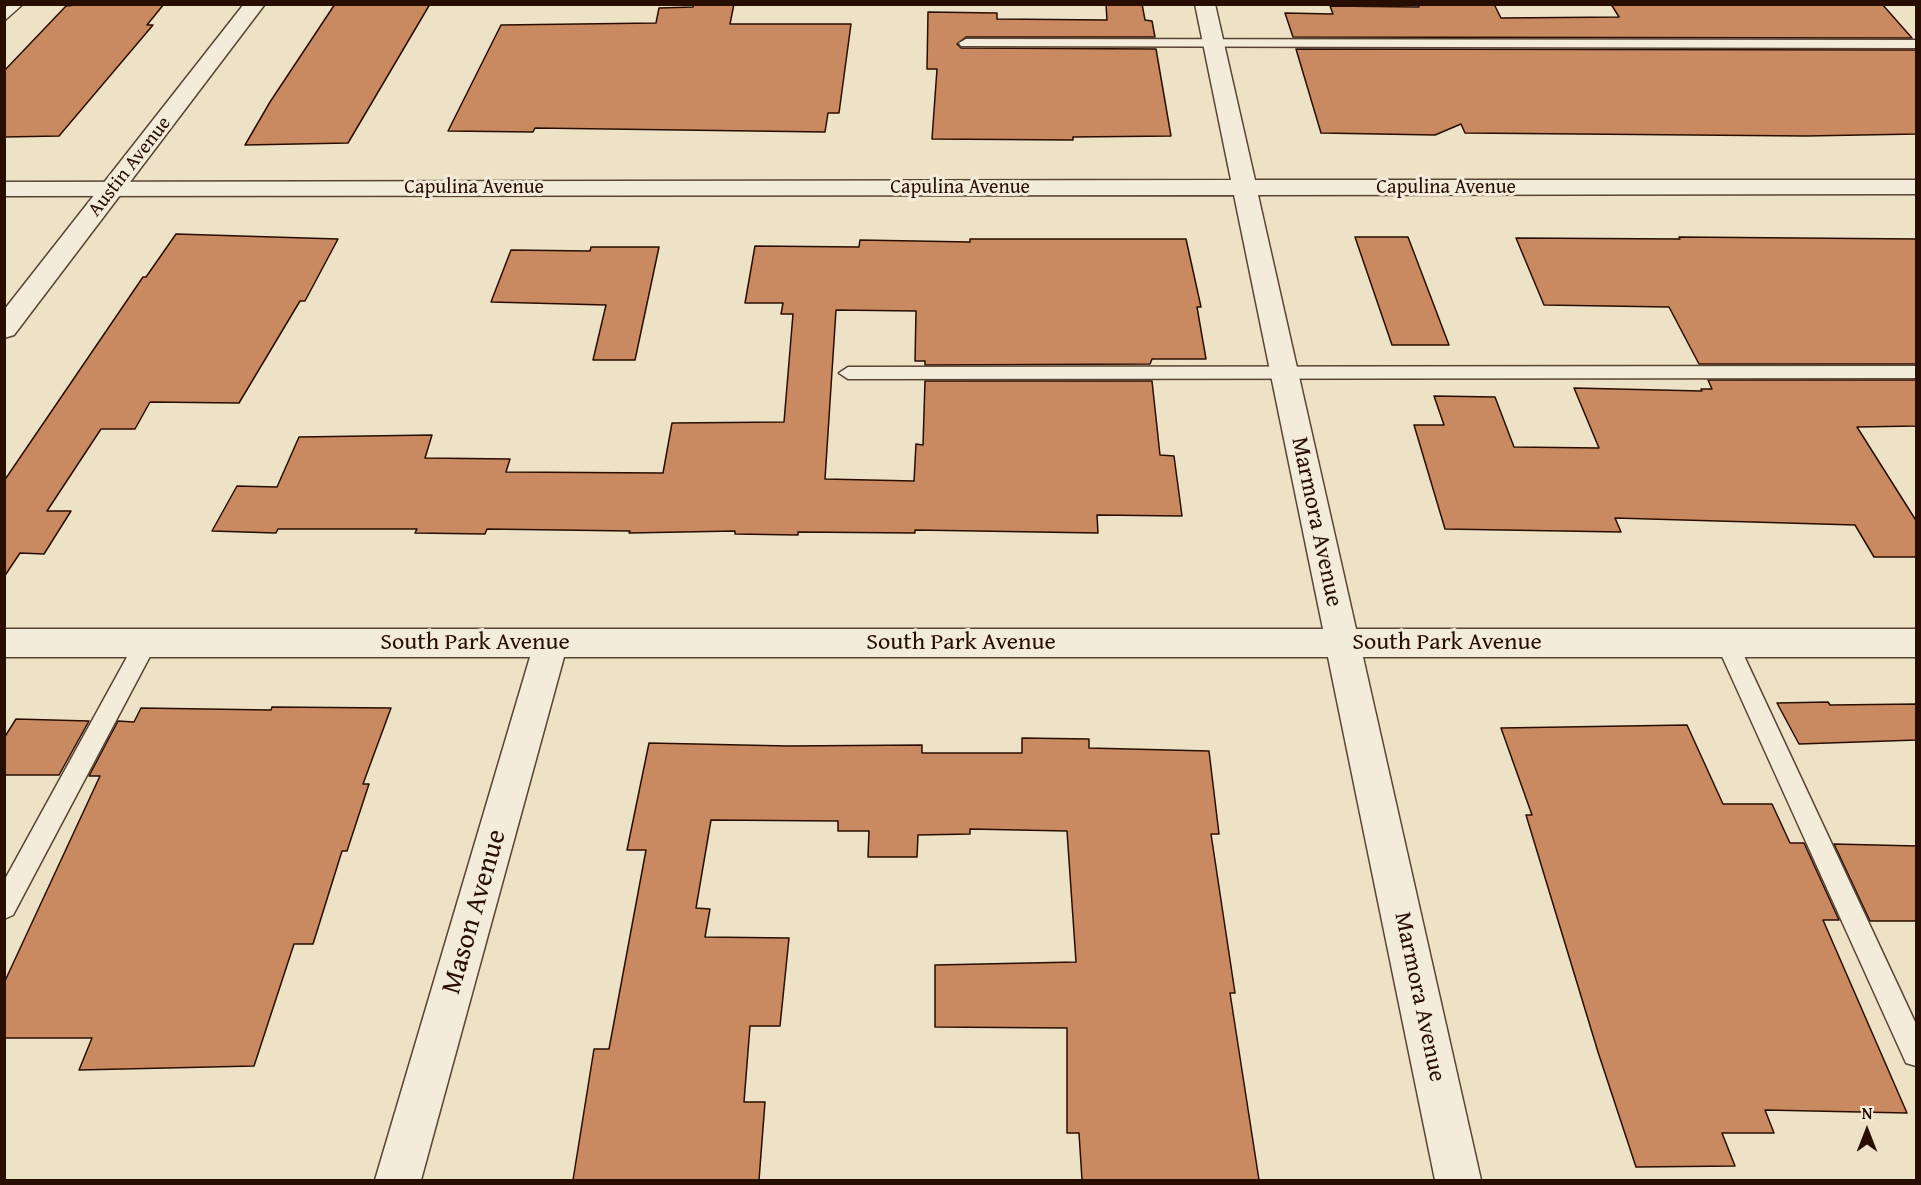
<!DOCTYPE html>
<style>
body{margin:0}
#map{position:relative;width:1921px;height:1185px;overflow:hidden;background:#ede2c6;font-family:"Gentium Book Plus",serif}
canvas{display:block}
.frame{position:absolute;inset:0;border:6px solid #280e00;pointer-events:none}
.north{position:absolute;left:1837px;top:1101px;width:60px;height:60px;-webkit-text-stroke:4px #f3ecda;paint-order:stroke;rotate:0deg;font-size:16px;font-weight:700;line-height:24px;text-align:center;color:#280e00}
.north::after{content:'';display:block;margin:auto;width:21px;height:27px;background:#280e00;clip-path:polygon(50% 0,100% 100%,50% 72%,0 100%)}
</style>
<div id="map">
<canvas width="1921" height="1185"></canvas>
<div class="frame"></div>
<div class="north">N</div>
</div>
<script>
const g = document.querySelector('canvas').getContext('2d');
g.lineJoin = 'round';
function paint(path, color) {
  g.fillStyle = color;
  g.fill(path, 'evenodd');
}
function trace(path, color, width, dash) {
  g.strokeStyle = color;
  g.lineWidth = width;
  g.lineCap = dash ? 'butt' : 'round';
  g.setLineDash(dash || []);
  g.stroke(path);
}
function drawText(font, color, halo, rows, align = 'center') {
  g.font = font + ' "Gentium Book Plus",serif';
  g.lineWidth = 6;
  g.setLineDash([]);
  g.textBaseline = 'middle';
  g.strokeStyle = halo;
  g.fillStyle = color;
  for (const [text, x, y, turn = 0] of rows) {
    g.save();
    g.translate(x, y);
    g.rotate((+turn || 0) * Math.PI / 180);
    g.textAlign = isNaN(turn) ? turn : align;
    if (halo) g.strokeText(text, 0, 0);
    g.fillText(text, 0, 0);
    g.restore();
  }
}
const building = new Path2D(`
 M 86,4 L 164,4 L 147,25 L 153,25 L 59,136 L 4,137 L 4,71 L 66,6 Z
 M 335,4 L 430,4 L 348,143 L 245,145 L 270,102 Z
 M 694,4 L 734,4 L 730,24 L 851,24 L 839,113 L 828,113 L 825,132 L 535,128 L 533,132 L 448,131 L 501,25 L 656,23 L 659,8 L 693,7 Z
 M 1106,4 L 1142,4 L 1145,20 L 1152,21 L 1155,37 L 966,37 L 957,44 L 961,48 L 1156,49 L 1171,136 L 1073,137 L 1073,140 L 932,139 L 937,69 L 927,69 L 928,12 L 997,13 L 997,19 L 1107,20 Z
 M 1418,4 L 1494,4 L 1501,18 L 1619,17 L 1611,4 L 1882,4 L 1912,38 L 1293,37 L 1285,13 L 1333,14 L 1330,6 L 1419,7 Z
 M 1296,49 L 1917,50 L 1917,134 L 1806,136 L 1465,133 L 1461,124 L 1435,135 L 1321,133 Z
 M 176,234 L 338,239 L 305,301 L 300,301 L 239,403 L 150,402 L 135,429 L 101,429 L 47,511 L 71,511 L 44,554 L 20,553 L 4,577 L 4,481 L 143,277 L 146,277 Z
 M 1355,237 L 1408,237 L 1449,345 L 1392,345 Z
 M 1679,237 L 1917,239 L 1917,364 L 1699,364 L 1669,307 L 1544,305 L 1516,238 L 1680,239 Z
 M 970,239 L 1186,239 L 1201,307 L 1197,307 L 1206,359 L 1152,359 L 1150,364 L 925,365 L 925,361 L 915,361 L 916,311 L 836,310 L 825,479 L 914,481 L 916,444 L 923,445 L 925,381 L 1152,381 L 1160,455 L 1174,456 L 1182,516 L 1097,515 L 1098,533 L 915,530 L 915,533 L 798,532 L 798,535 L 735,534 L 735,531 L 629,533 L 630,531 L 487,529 L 485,534 L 415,533 L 417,529 L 278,529 L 276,533 L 212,531 L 237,486 L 277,487 L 299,437 L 432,435 L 425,458 L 510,459 L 506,472 L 663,473 L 672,423 L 784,422 L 793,314 L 781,314 L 783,303 L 745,303 L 755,246 L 859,247 L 860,240 L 970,242 Z
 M 591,247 L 659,247 L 635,360 L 593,360 L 606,305 L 491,302 L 511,250 L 590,251 Z
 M 1708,380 L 1917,380 L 1917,426 L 1857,427 L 1917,522 L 1917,557 L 1874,557 L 1855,525 L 1615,518 L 1621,532 L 1445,529 L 1414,425 L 1444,425 L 1434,396 L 1495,397 L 1514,447 L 1599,448 L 1574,388 L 1702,391 L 1701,389 L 1712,389 Z
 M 1828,702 L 1830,705 L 1917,704 L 1917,740 L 1799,744 L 1777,703 Z
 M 272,707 L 391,708 L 363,784 L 369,784 L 347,851 L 342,851 L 313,944 L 294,944 L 254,1066 L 79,1070 L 92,1038 L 4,1038 L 4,983 L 100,776 L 89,776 L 118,721 L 134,722 L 141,708 L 271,710 Z
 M 16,719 L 89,721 L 59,775 L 4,775 L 4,738 Z
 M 1687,725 L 1723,804 L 1772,804 L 1790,843 L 1804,843 L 1839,920 L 1823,920 L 1907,1113 L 1765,1110 L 1774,1133 L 1722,1133 L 1735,1166 L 1636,1167 L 1598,1052 L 1526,815 L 1532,815 L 1501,728 Z
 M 1022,738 L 1089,739 L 1089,748 L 1209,751 L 1219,834 L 1211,834 L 1235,993 L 1230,993 L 1259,1180 L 1082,1180 L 1079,1133 L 1067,1133 L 1067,1028 L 935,1027 L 935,965 L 1076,962 L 1067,831 L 970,829 L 970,834 L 918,835 L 917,857 L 868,857 L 869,831 L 838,831 L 838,821 L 711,820 L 696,908 L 710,909 L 705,937 L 789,938 L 780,1026 L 750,1026 L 744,1102 L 765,1102 L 759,1180 L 573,1180 L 594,1049 L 609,1049 L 646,850 L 627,850 L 649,743 L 788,746 L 922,745 L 922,753 L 1022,753 Z
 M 1834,844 L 1917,846 L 1917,921 L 1870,921 Z`);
paint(building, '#c98961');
trace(building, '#280e00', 1.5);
const service = new Path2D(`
 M 9,4 L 23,4 L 4,21 L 4,9 Z
 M 966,39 L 1916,40 L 1916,48 L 961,46 L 959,43 Z
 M 1916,366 L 1916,378 L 848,379 L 839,373 L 848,367 Z
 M 146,634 L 154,637 L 157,643 L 13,915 L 4,919 L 4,881 L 138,637 Z
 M 1727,634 L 1735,637 L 1738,643 L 1916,1024 L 1916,1066 L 1906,1063 L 1716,643 L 1719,637 Z`);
const minor = new Path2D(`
 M 1195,4 L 1215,4 L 1255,180 L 1916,180 L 1916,194 L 1258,195 L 1356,629 L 1916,629 L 1916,657 L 1363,657 L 1481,1180 L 1435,1180 L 1328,657 L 564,657 L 421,1180 L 375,1180 L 530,657 L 4,657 L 4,629 L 1323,629 L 1234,195 L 4,196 L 4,182 L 1231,180 Z`);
const tertiary = new Path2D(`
 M 244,4 L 265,4 L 14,335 L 4,338 L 4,310 Z`);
trace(service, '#594332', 3);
trace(minor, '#594332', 3);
trace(tertiary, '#594332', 3);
paint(service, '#f3ecda');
paint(minor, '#f3ecda');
paint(tertiary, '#f3ecda');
drawText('20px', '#280e00', '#f3ecda', [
 ["Austin Avenue",130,167,-52],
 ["Capulina Avenue",474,188],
 ["Capulina Avenue",960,188],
 ["Capulina Avenue",1446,188]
]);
drawText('24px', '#280e00', '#f3ecda', [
 ["Marmora Avenue",1316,522,78],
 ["South Park Avenue",475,643],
 ["South Park Avenue",961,643],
 ["South Park Avenue",1447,643],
 ["Marmora Avenue",1419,997,78]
]);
drawText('28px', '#280e00', '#f3ecda', [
 ["Mason Avenue",475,912,-74]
]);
</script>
